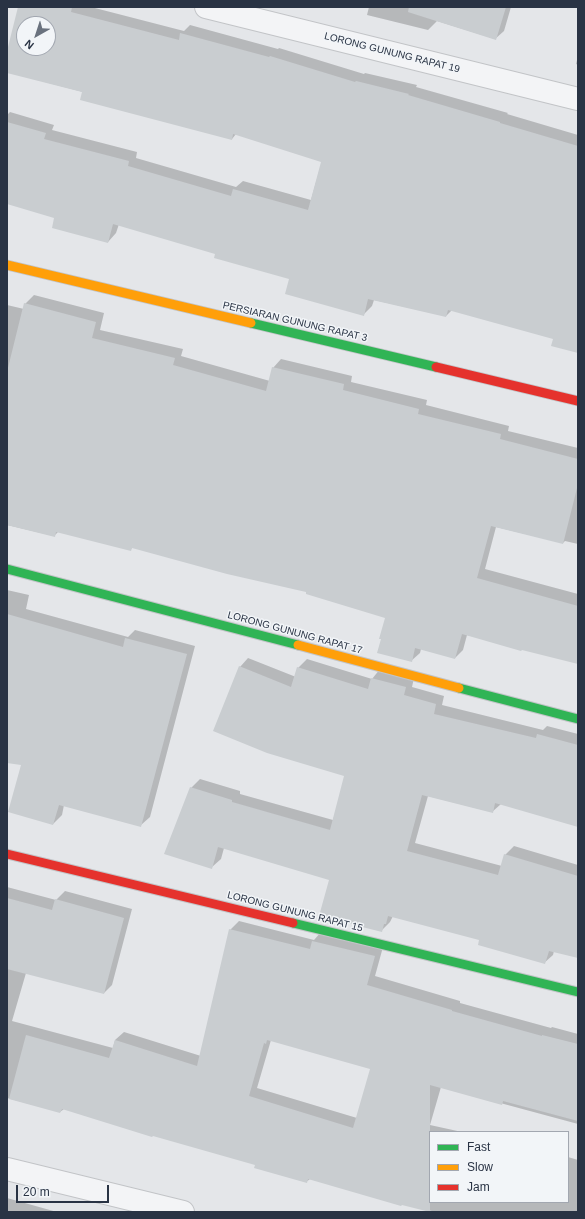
<!DOCTYPE html>
<style>
body{margin:0}
#map{position:relative;width:585px;height:1219px;overflow:hidden;background:#e4e6e9;font-family:Arial,sans-serif}
canvas{display:block}
.frame{position:absolute;inset:0;border:8px solid #293344;pointer-events:none}
.legend{position:absolute;left:429px;top:1131px;width:140px;height:72px;box-sizing:border-box;background:#f2f5f8;border:1px solid #a2a7b0;margin:0;padding:5px 7px;list-style:none;font-size:12px;color:#293344}
.legend li{display:flex;align-items:center;gap:8px;height:20px}
.legend b{width:20px;border:1px solid #a2a7b0}
.north{position:absolute;left:16px;top:16px;width:40px;height:40px;box-sizing:border-box;background:#f2f5f8;border:1px solid #a2a7b0;border-radius:50%;rotate:219deg;font-size:11px;font-weight:700;line-height:16px;text-align:center;color:#293344}
.north::after{content:'';display:block;margin:auto;width:14px;height:18px;background:#6a727e;clip-path:polygon(50% 0,100% 100%,50% 72%,0 100%)}
.scale{position:absolute;left:16px;top:1185px;width:93px;height:18px;box-sizing:border-box;border:2px solid #293344;border-top:0;padding-left:5px;font-size:12px;line-height:14px;white-space:nowrap;color:#293344;-webkit-text-stroke:3px #f2f5f8;paint-order:stroke}
</style>
<div id="map">
<canvas width="585" height="1219"></canvas>
<div class="frame"></div>
<ul class="legend">
<li><b style="height:5px;background:#30b455"></b>Fast</li>
<li><b style="height:5px;background:#ff9f0a"></b>Slow</li>
<li><b style="height:5px;background:#e5322d"></b>Jam</li>
</ul>
<div class="north">N</div>
<div class="scale">20 m</div>
</div>
<script>
const g = document.querySelector('canvas').getContext('2d');
g.lineJoin = 'round';
function paint(path, color) {
  g.fillStyle = color;
  g.fill(path, 'evenodd');
}
function trace(path, color, width, dash) {
  g.strokeStyle = color;
  g.lineWidth = width;
  g.lineCap = dash ? 'butt' : 'round';
  g.setLineDash(dash || []);
  g.stroke(path);
}
function drawText(font, color, halo, rows, align = 'center') {
  g.font = font + ' Arial,sans-serif';
  g.lineWidth = 3;
  g.setLineDash([]);
  g.textBaseline = 'middle';
  g.strokeStyle = halo;
  g.fillStyle = color;
  for (const [text, x, y, turn = 0] of rows) {
    g.save();
    g.translate(x, y);
    g.rotate((+turn || 0) * Math.PI / 180);
    g.textAlign = isNaN(turn) ? turn : align;
    if (halo) g.strokeText(text, 0, 0);
    g.fillText(text, 0, 0);
    g.restore();
  }
}
paint(new Path2D(`
 M 19,7 L 91,7 L 184,31 L 190,25 L 278,49 L 279,48 L 364,74 L 365,73 L 417,85 L 416,87 L 508,113 L 507,114 L 578,135 L 578,352 L 554,338 L 452,310 L 446,316 L 374,300 L 372,306 L 363,315 L 291,278 L 216,253 L 119,224 L 116,233 L 108,242 L 55,217 L 7,203 L 7,115 L 10,112 L 54,125 L 52,130 L 137,152 L 136,158 L 236,187 L 243,181 L 311,200 L 322,161 L 236,134 L 232,139 L 83,92 L 7,72 L 7,55 ZM 24,24 L 48,24 L 48,48 L 24,48 Z
 M 369,7 L 511,7 L 504,31 L 495,39 L 437,21 L 428,30 L 367,15 Z
 M 578,56 L 578,65 L 576,64 Z
 M 34,295 L 104,313 L 100,330 L 183,349 L 181,356 L 270,381 L 273,368 L 281,359 L 352,376 L 351,382 L 427,400 L 426,405 L 509,426 L 508,431 L 578,448 L 578,544 L 565,541 L 563,543 L 496,527 L 485,569 L 578,594 L 578,663 L 467,635 L 463,650 L 455,658 L 421,649 L 420,653 L 411,661 L 386,617 L 308,591 L 133,547 L 131,549 L 59,531 L 54,536 L 7,525 L 7,305 L 24,309 L 25,304 Z
 M 7,590 L 29,595 L 26,609 L 128,637 L 135,630 L 195,646 L 150,817 L 141,825 L 64,805 L 62,815 L 53,824 L 39,706 L 7,691 Z
 M 248,658 L 296,677 L 298,668 L 307,659 L 372,679 L 380,669 L 414,678 L 412,687 L 444,696 L 442,705 L 543,730 L 547,726 L 578,734 L 578,826 L 501,804 L 492,812 L 428,796 L 415,843 L 502,866 L 505,855 L 514,846 L 578,865 L 577,873 L 578,873 L 578,957 L 554,951 L 553,955 L 544,963 L 481,939 L 393,916 L 390,922 L 381,931 L 330,879 L 224,848 L 221,859 L 212,867 L 191,788 L 200,779 L 240,791 L 240,794 L 333,820 L 346,775 L 240,667 Z
 M 7,887 L 56,900 L 65,891 L 132,909 L 112,985 L 104,993 L 26,973 L 12,1021 L 113,1048 L 115,1040 L 124,1032 L 201,1056 L 230,930 L 239,921 L 314,940 L 321,932 L 383,947 L 375,976 L 460,1001 L 460,1003 L 551,1028 L 552,1027 L 578,1034 L 578,1124 L 441,1087 L 430,1125 L 462,1132 L 430,1132 L 430,1202 L 568,1202 L 568,1157 L 578,1160 L 578,1212 L 436,1212 L 402,1204 L 310,1179 L 306,1182 L 257,1164 L 64,1109 L 60,1112 L 7,1098 ZM 271,1040 L 371,1068 L 357,1118 L 257,1088 Z
 M 7,1198 L 57,1212 L 7,1212 Z`), '#0003');
paint(new Path2D(`
 M 18,7 L 72,7 L 71,12 L 179,40 L 180,33 L 269,57 L 270,56 L 355,82 L 356,81 L 409,94 L 408,95 L 500,122 L 500,123 L 578,146 L 578,353 L 551,346 L 553,339 L 448,310 L 446,317 L 368,299 L 364,316 L 285,294 L 289,279 L 214,258 L 215,254 L 113,224 L 108,243 L 52,228 L 54,218 L 7,204 L 7,122 L 46,133 L 44,139 L 129,161 L 128,166 L 231,196 L 233,189 L 308,210 L 321,162 L 233,134 L 232,140 L 80,100 L 82,92 L 7,73 L 7,51 ZM 24,24 L 48,24 L 48,48 L 24,48 Z
 M 409,7 L 506,7 L 496,40 L 408,12 Z
 M 24,303 L 96,322 L 92,338 L 175,358 L 173,365 L 266,391 L 272,367 L 344,384 L 343,390 L 419,409 L 418,414 L 501,434 L 500,439 L 578,459 L 578,484 L 563,544 L 491,526 L 477,578 L 578,606 L 578,664 L 522,650 L 521,651 L 462,634 L 455,659 L 415,648 L 412,662 L 377,653 L 381,639 L 379,639 L 385,618 L 306,594 L 306,592 L 227,574 L 132,548 L 131,551 L 56,532 L 55,537 L 7,525 L 7,372 Z
 M 7,614 L 123,647 L 125,638 L 187,654 L 141,827 L 59,805 L 53,825 L 8,812 L 21,765 L 7,763 Z
 M 239,666 L 291,687 L 297,667 L 368,689 L 371,678 L 406,687 L 404,695 L 436,704 L 434,714 L 536,738 L 537,734 L 578,745 L 578,827 L 495,803 L 493,813 L 422,795 L 407,851 L 498,875 L 504,854 L 578,876 L 578,958 L 549,951 L 545,964 L 478,945 L 479,940 L 388,916 L 386,924 L 384,924 L 382,932 L 319,916 L 329,880 L 218,847 L 212,869 L 164,854 L 190,787 L 232,800 L 232,802 L 330,830 L 344,776 L 267,753 L 213,731 Z
 M 7,898 L 52,910 L 55,899 L 124,918 L 104,994 L 7,969 Z
 M 229,929 L 310,949 L 312,941 L 375,956 L 367,985 L 452,1010 L 452,1011 L 542,1036 L 542,1035 L 578,1044 L 578,1121 L 503,1101 L 502,1105 L 430,1085 L 430,1212 L 402,1205 L 401,1206 L 308,1179 L 307,1183 L 254,1168 L 255,1165 L 153,1136 L 152,1137 L 62,1109 L 60,1113 L 9,1099 L 26,1035 L 109,1058 L 115,1040 L 197,1066 ZM 267,1040 L 370,1069 L 353,1128 L 249,1096 L 264,1043 L 266,1044 Z`), '#c9cdd0');
const street = new Path2D(`
 M 206,7 L 578,99
 M 7,1169 L 183,1212`);
const fast = new Path2D(`
 M 251,323 L 436,367
 M 7,569 L 298,645
 M 459,688 L 578,719
 M 293,923 L 578,992`);
const slow = new Path2D(`
 M 7,265 L 251,323
 M 298,645 L 459,688`);
const jam = new Path2D(`
 M 436,367 L 578,401
 M 7,854 L 293,923`);
trace(street, '#c2c4c7', 24);
trace(fast, '#c2c4c7', 11);
trace(slow, '#c2c4c7', 11);
trace(jam, '#c2c4c7', 11);
trace(street, '#f3f4f6', 22);
trace(fast, '#30b455', 9);
trace(slow, '#ff9f0a', 9);
trace(jam, '#e5322d', 9);
drawText('10px', '#293344', '#f2f5f8', [
 ["LORONG GUNUNG RAPAT 19",392,53,14],
 ["PERSIARAN GUNUNG RAPAT 3",295,322,13],
 ["LORONG GUNUNG RAPAT 17",295,633,15],
 ["LORONG GUNUNG RAPAT 15",295,912,14]
]);
</script>
